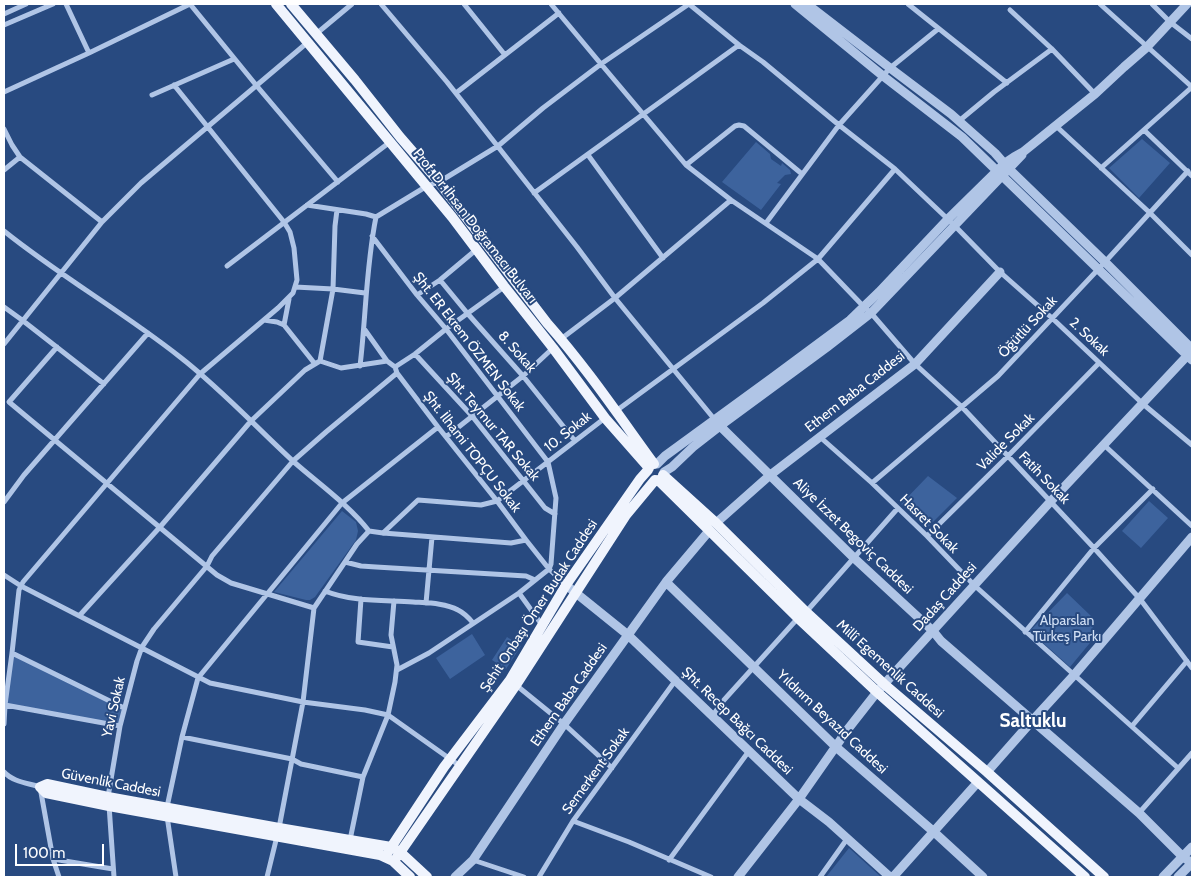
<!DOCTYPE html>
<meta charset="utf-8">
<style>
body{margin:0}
#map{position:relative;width:1196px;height:881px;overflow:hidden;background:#284a80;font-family:Cabin,sans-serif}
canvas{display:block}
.frame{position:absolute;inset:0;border:5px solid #fff;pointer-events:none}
.scale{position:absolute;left:15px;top:844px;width:89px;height:22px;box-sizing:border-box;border:2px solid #fff;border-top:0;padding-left:6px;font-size:15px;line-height:18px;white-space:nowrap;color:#fff;-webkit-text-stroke:4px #284a80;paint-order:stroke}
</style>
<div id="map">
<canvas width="1196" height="881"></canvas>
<div class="frame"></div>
<div class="scale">100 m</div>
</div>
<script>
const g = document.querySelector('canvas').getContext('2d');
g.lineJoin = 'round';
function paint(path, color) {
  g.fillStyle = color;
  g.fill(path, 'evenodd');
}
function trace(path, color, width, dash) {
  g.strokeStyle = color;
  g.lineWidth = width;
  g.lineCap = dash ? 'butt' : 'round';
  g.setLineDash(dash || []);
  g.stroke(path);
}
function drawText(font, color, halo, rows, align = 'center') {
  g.font = font + ' Cabin,sans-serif';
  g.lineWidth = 4;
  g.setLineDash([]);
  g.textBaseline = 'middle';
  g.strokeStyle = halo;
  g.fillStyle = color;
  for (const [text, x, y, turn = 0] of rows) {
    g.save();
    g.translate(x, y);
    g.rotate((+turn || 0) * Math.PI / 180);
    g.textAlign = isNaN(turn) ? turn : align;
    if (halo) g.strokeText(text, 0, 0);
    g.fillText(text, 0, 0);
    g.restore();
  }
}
paint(new Path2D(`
 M 1142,139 L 1170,163 L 1139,198 L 1109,168 Z
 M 756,142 L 770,154 L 771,159 L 781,166 L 782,163 L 790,170 L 791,174 L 785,175 L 777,183 L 781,184 L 761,210 L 722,182 Z
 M 928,476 L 957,498 L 927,528 L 901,504 Z
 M 1149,501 L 1168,518 L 1141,548 L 1122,531 Z
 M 342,511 L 356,522 L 358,531 L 356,540 L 315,597 L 310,600 L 306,600 L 274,592 Z
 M 1067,593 L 1091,616 L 1094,638 L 1070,667 L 1030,631 Z
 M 472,634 L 485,655 L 450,679 L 436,658 Z
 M 507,637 L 521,646 L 506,669 L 492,660 Z
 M 12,653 L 124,708 L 120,726 L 5,705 Z
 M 849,848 L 881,877 L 826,877 Z`), '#3d639d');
trace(new Path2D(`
 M 66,4 L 89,53
 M 190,4 L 256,85 L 338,182
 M 381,4 L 447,82 L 577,247 L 615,298 L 715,420
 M 464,4 L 505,55
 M 551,4 L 601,64 L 686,165 L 731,200 L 818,259 L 864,307 L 871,313 L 915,364 L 962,407 L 1094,548 L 1140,599 L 1192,668
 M 689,4 L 739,45 L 763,62 L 839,125 L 895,169 L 954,225 L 1000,272 L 1052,318 L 1143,404 L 1192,445
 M 908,4 L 1007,83
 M 1100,4 L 1192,87
 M 1152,4 L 1170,22 L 1192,39
 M 1010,10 L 1052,49 L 1095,94
 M 4,14 L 26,4
 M 4,25 L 53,4
 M 316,34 L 352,4
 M 4,92 L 89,53 L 190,4
 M 456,93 L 559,13
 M 152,95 L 234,59
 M 959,121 L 994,92 L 1052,49
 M 1056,126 L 1150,213 L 1192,255
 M 4,129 L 12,145 L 20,157 L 102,222
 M 1144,130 L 1192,176
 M 588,155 L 663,258
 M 686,165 L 735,126 L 739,125 L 744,126 L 802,174
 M 1101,168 L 1192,87
 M 4,170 L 20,157
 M 534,193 L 739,45
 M 307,205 L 366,214 L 376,217
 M 766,223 L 839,125 L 890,68 L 938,29
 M 4,231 C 60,276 123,312 180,357 C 220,388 256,427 294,462 C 319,484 349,505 369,531
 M 372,236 L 417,295 L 446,329 L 548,462 L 556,498 L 551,564 L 549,569 L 519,593 L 429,653 L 397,670
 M 227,266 L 390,142
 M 440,280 L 468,314 L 523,376 L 575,441
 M 295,287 L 333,289 L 365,293
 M 417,295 L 440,280 L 477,249
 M 4,307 L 22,320 L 104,384
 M 264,320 L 277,322 L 284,325 L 289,299
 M 284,325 L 315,364
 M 365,330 L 387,361 L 395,367 L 397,373 L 438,427 L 497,501 L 526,540 L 549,569 L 566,585
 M 561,339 L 615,298 L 731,200
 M 4,344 L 102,222 L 141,183 L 308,42
 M 57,347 L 9,402 L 217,575 L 231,583 L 314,608
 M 415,354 L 472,416 L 545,508 L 555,514
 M 320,361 L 333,289 L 335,226 L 337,210
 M 360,366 C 366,316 366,266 376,217 L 427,186 L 439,182 L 498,146 L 543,108 L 601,64 L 689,4
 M 395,367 L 415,354 L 446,329 L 504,287
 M 616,411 L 763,303 L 818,259 L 895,169
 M 446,437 L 523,376 L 553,348
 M 820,437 L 872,483 L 927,536 L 974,585 L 1178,768
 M 1104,445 L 1192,526
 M 872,483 L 998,376 L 1105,262 L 1188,171
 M 4,502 L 24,475 L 148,333
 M 369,531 L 383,533 L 511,543 L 526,540
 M 383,533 L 418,500 L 481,505 L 497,501 L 605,418
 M 927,536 L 1008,456 L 1099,363
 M 345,562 L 361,566 L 376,567 L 526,576 L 535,580
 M 4,575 L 21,586 L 210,683 L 303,702 L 365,710 L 388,715 L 460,766
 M 325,591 C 352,602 384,600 413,602 C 428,603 445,603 458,610 C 464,613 469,618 473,623
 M 519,593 L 542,625
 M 361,599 L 358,642 L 393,647
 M 426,603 L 432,537
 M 806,612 L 898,508
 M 80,615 L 160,527 L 251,421 L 305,370 L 320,361 L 341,368 L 387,361
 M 1025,632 L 1094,548 L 1153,489
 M 12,653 L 124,708
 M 516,685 L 564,724 L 612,768
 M 5,705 L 120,726
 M 713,715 L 724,700 L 798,618
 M 4,724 L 5,705 L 12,653 L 19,590 L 23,582 L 200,374 L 278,308 L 293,293 L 297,280 L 294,248 L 290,232 L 284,222 L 174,85
 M 1132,726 L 1187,661
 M 182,737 L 292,759 L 301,764 L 363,777
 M 4,772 C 13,782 28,783 40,787 L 53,859 L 59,877
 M 108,797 L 120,726 L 137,661 L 142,647 L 154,629 L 207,566 L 212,556 L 293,461 L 326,432 L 397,373
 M 109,805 L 114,877
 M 167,807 L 182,737 L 198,678 L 342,503 L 438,427
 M 1139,813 L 1192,753
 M 167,816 L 176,877
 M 573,821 L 629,842 L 711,877
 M 350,840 L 363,777 L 388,715 L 395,682 L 397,665 L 391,635 L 394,601
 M 53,859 L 113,869
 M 473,860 L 524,877
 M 669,860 L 749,751
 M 267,877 L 279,828 L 303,702 L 314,608 L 357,544 L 369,531
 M 539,877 L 573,821 L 675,681
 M 820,877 L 847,839`), '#b0c5e6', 5);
trace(new Path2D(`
 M 795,4 L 883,76 L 962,137 L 1192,360
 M 807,4 L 890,68 L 951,114 L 995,153 L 1009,169 L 1105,262 L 1192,349
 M 720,426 L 854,558 L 933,631 L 941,641 L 1139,813 L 1183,857 L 1192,863
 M 657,464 L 665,456 L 772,378 L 850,320 L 879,292 L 948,219 L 1005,163 L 1014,157 L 1023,152 L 1095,94 L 1124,67 L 1147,47 L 1187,4
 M 664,472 L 672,467 L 693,447 L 720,426 L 826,348 L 871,313 L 1022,155
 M 716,523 L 769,476 L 915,364 L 1000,272
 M 666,582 L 836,747 L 934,832 L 983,877
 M 566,585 L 628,635 L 799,799 L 829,822 L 890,877
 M 987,772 L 1032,721 L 1075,674 L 1192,537
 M 455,877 L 473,860 L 564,724 L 628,635 L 666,582 L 709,531
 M 738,877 L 799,799 L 848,729 L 877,692 L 1051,501 L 1187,356 L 1192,353
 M 893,877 L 978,782
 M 1163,877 L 1192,847
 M 1178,877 L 1192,863`), '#b0c5e6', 9);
trace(new Path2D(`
 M 276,4 L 452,217 L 504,286 L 553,348 L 605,418 L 649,468
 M 291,4 L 355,80 L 400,137 L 439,182 L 547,323 C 586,367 619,416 654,464
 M 663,475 L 716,523 L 806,612 L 884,684 L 987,772 L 1104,877
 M 658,480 L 798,618 L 877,692 L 1085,877
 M 388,852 L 444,767 L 510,680 L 566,585 L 640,479 L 648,470
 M 397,857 L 516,685 L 626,515 L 655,480
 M 410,877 L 393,861 L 380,855 L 109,806 L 46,793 L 40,787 L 47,784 L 108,797 L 279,828 L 391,847 L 400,852 L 427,877`), '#f0f4fd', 10);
drawText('14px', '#fff', '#284a80', [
 ["Prof. Dr. İhsan Doğramacı Bulvarı",475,226,52],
 ["Öğütlü Sokak",1028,327,-47],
 ["2. Sokak",1089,337,43],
 ["Şht. ER Ekrem ÖZMEN Sokak",469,342,52],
 ["8. Sokak",517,352,49],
 ["Ethem Baba Caddesi",855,392,-38],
 ["Şht. Teymur TAR Sokak",493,427,50],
 ["10. Sokak",568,432,-38],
 ["Valide Sokak",1006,442,-45],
 ["Şht. İlhami TOPÇU Sokak",472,452,52],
 ["Fatih Sokak",1044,478,46],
 ["Hasret Sokak",929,524,45],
 ["Aliye İzzet Begoviç Caddesi",853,536,44],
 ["Dadaş Caddesi",945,597,-48],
 ["Şehit Onbaşı Ömer Budak Caddesi",539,606,-57],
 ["Millî Egemenlik Caddesi",890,669,42],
 ["Ethem Baba Caddesi",569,695,-55],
 ["Yavi Sokak",114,707,-77],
 ["Şht. Recep Bağcı Caddesi",737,721,44],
 ["Yıldırım Beyazıd Caddesi",832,722,43],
 ["Semerkent Sokak",596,771,-54],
 ["Güvenlik Caddesi",111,783,11]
]);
drawText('14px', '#d2e0f5', '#284a80', [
 ["Alparslan",1067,621],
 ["Türkeş Parkı",1067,637]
]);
drawText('bold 19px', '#fff', '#284a80', [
 ["Saltuklu",1033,721]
]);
</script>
